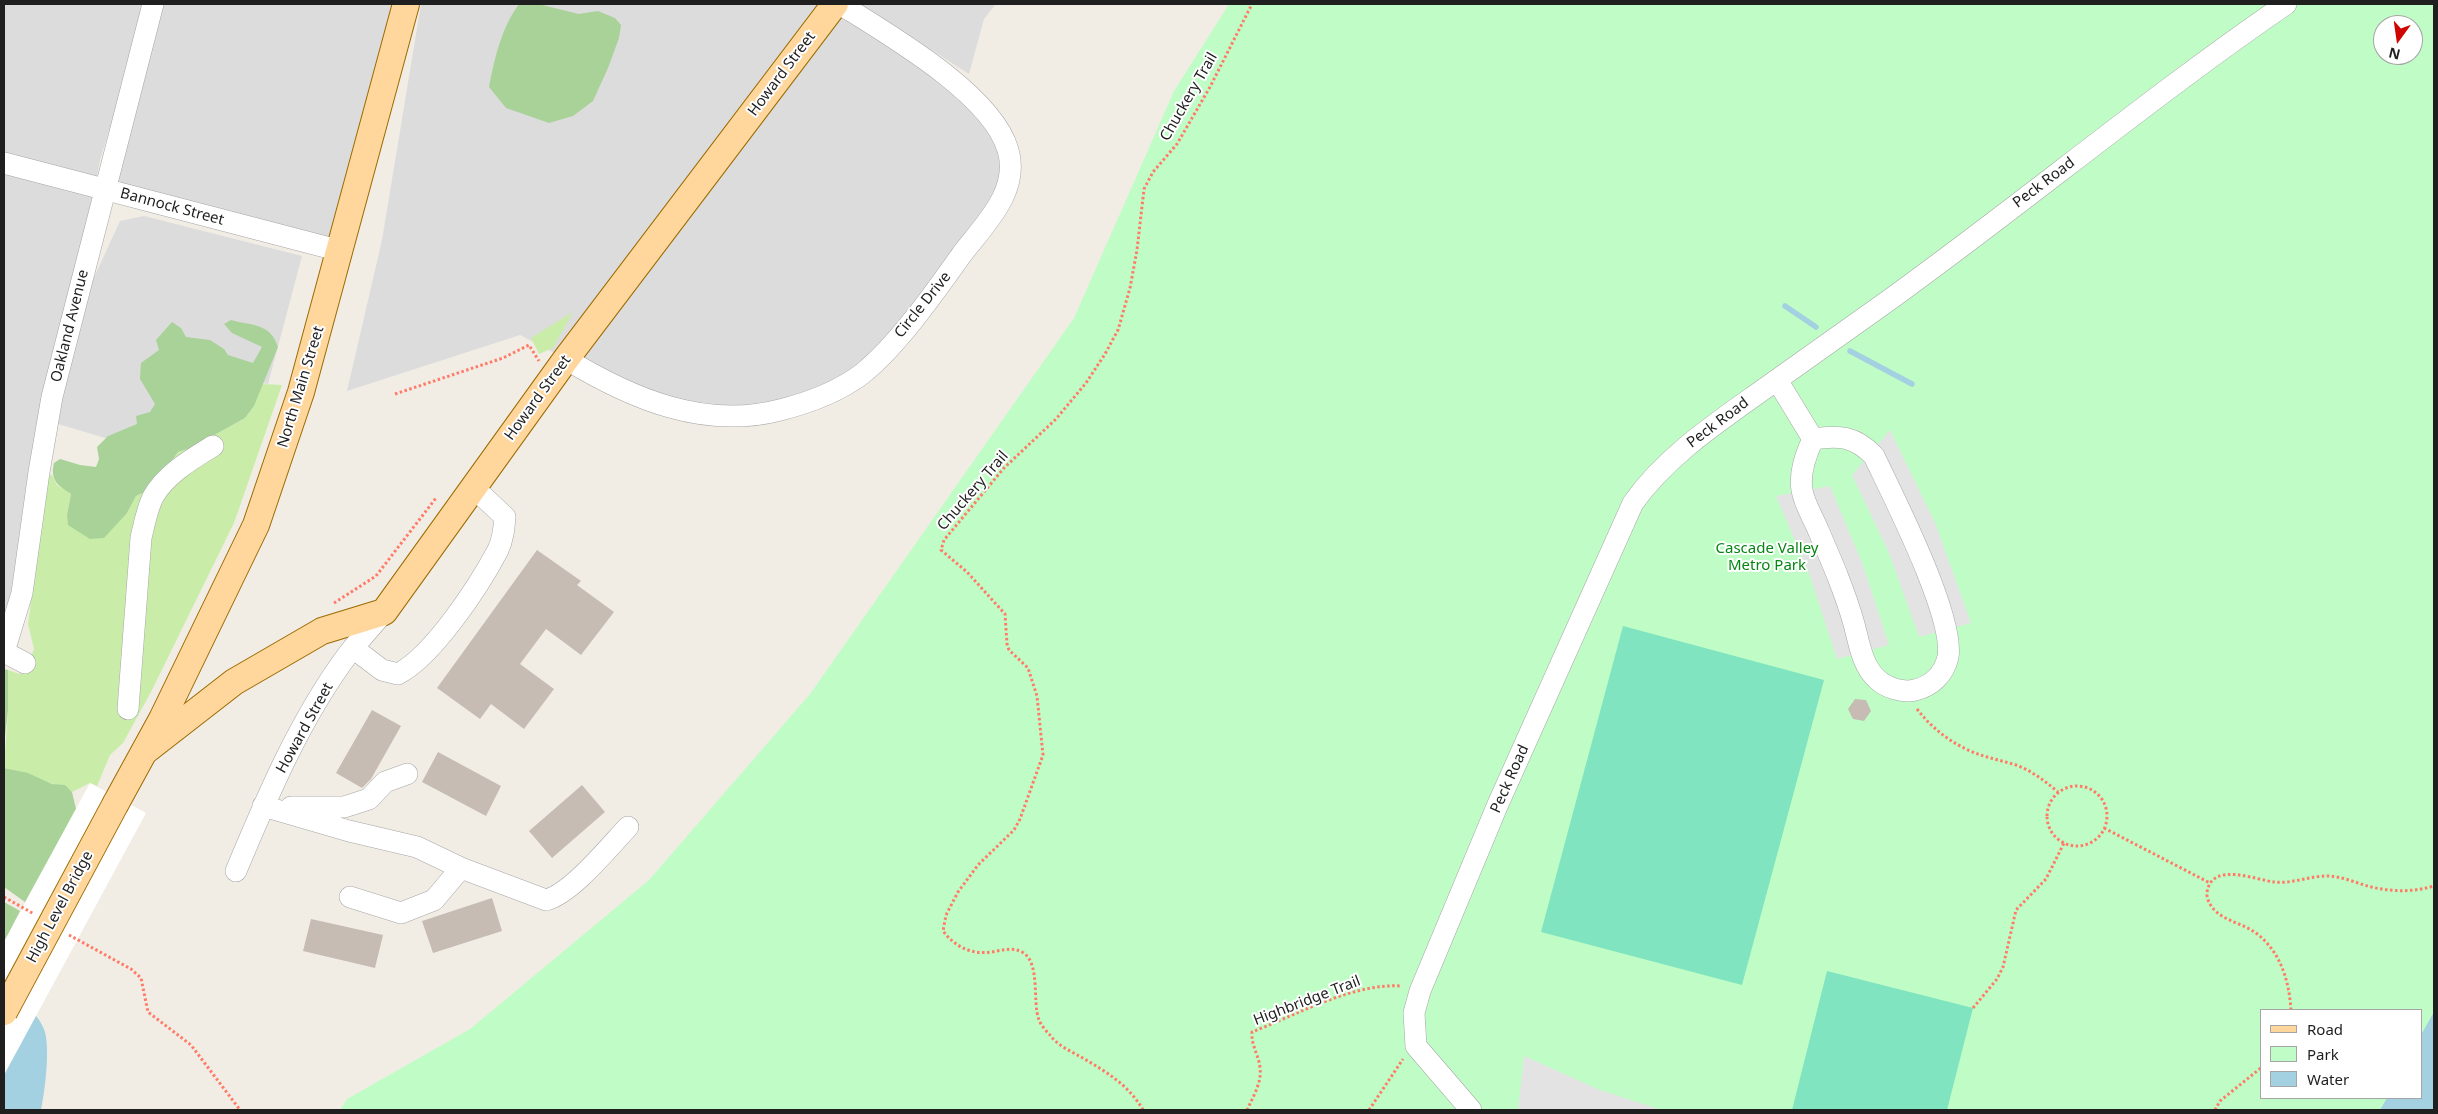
<!DOCTYPE html>
<style>
body{margin:0}
#map{position:relative;width:2438px;height:1114px;overflow:hidden;background:#f1ede5;font-family:"Noto Sans",sans-serif}
canvas{display:block}
.frame{position:absolute;inset:0;border:5px solid #1f1f1f;pointer-events:none}
.legend{position:absolute;left:2260px;top:1009px;width:162px;height:90px;box-sizing:border-box;background:#fff;border:1px solid #a5a5a5;margin:0;padding:6px 9px;list-style:none;font-size:15px;color:#1f1f1f}
.legend li{display:flex;align-items:center;gap:10px;height:25px}
.legend b{width:25px;border:1px solid #a5a5a5}
.north{position:absolute;left:2373px;top:15px;width:50px;height:50px;box-sizing:border-box;background:#fff;border:1px solid #a5a5a5;border-radius:50%;rotate:194deg;font-size:14px;font-weight:700;line-height:20px;text-align:center;color:#1f1f1f}
.north::after{content:'';display:block;margin:auto;width:18px;height:22px;background:#cf0500;clip-path:polygon(50% 0,100% 100%,50% 72%,0 100%)}
</style>
<div id="map">
<canvas width="2438" height="1114"></canvas>
<div class="frame"></div>
<ul class="legend">
<li><b style="height:6px;background:#ffd69c"></b>Road</li>
<li><b style="height:14px;background:#c0fdc6"></b>Park</li>
<li><b style="height:14px;background:#a3d1e1"></b>Water</li>
</ul>
<div class="north">N</div>
</div>
<script>
const g = document.querySelector('canvas').getContext('2d');
g.lineJoin = 'round';
function paint(path, color) {
  g.fillStyle = color;
  g.fill(path, 'evenodd');
}
function trace(path, color, width, dash) {
  g.strokeStyle = color;
  g.lineWidth = width;
  g.lineCap = dash ? 'butt' : 'round';
  g.setLineDash(dash || []);
  g.stroke(path);
}
function drawText(font, color, halo, rows, align = 'center') {
  g.font = font + ' "Noto Sans",sans-serif';
  g.lineWidth = 4;
  g.setLineDash([]);
  g.textBaseline = 'middle';
  g.strokeStyle = halo;
  g.fillStyle = color;
  for (const [text, x, y, turn = 0] of rows) {
    g.save();
    g.translate(x, y);
    g.rotate((+turn || 0) * Math.PI / 180);
    g.textAlign = isNaN(turn) ? turn : align;
    if (halo) g.strokeText(text, 0, 0);
    g.fillText(text, 0, 0);
    g.restore();
  }
}
paint(new Path2D(`
 M 4,4 L 148,4 L 100,160 L 66,339 L 120,221 L 144,216 L 302,256 L 268,384 L 184,370 L 149,451 L 48,421 L 4,652 Z
 M 153,4 L 406,4 L 341,251 L 105,189 Z
 M 421,4 L 835,4 L 566,359 L 520,335 L 347,391 L 382,240 Z
 M 859,4 L 996,4 L 984,19 L 969,74 Z
 M 837,8 L 941,79 L 1003,145 L 1005,186 L 873,359 L 792,404 L 694,409 L 574,357 Z`), '#dddcdc');
paint(new Path2D(`
 M 573,312 L 553,348 L 539,354 L 531,338 Z
 M 262,384 L 282,385 L 234,523 L 151,692 L 123,743 L 110,755 L 97,786 L 90,783 L 72,792 C 65,785 60,786 50,783 C 33,777 22,771 4,768 L 8,711 L 8,670 L 19,674 L 27,667 L 34,649 L 28,624 L 47,480 L 51,474 L 57,485 L 71,494 L 67,515 L 127,513 L 136,496 L 153,488 L 178,452 L 191,448 L 245,418 L 254,406 Z`), '#c9eda8');
paint(new Path2D(`
 M 519,4 L 538,4 L 579,14 L 598,11 L 615,18 L 621,25 L 619,38 L 608,68 L 593,101 L 573,116 L 549,123 L 506,108 L 489,87 C 495,57 501,29 519,4 Z
 M 231,320 C 253,326 270,323 278,347 L 254,406 L 245,418 L 191,448 L 178,452 L 153,488 L 136,496 L 127,513 L 104,538 L 90,539 L 68,525 L 67,515 L 71,494 C 57,485 50,480 54,463 L 60,459 L 80,465 L 96,467 L 99,459 L 97,447 L 108,436 L 137,424 L 136,416 L 150,412 L 155,404 L 140,379 L 141,363 L 159,350 L 156,340 L 172,322 L 181,328 L 186,337 L 210,340 L 224,349 L 228,355 L 253,363 L 262,347 L 232,333 L 224,324 Z
 M 4,669 L 8,670 L 8,711 L 4,745 Z
 M 4,768 L 28,773 L 52,784 L 65,785 L 72,792 L 76,809 L 25,902 L 4,887 Z
 M 4,902 L 20,911 L 4,942 Z`), '#a8d298');
paint(new Path2D(`
 M 1229,4 L 2434,4 L 2434,1110 L 340,1110 L 347,1099 L 470,1029 L 649,880 L 810,694 L 1074,318 L 1174,91 ZM 2383,25 L 2413,25 L 2413,55 L 2383,55 ZM 2262,1010 L 2422,1010 L 2422,1098 L 2262,1098 Z`), '#c0fdc6');
paint(new Path2D(`
 M 1623,626 L 1824,680 L 1742,985 L 1541,932 Z
 M 1827,971 L 1973,1008 L 1947,1110 L 1792,1110 Z`), '#7fe4bf');
paint(new Path2D(`
 M 1890,430 L 1936,525 L 1971,623 L 1919,637 L 1889,553 L 1852,475 Z
 M 1830,486 L 1863,565 L 1889,645 L 1837,659 L 1810,576 L 1776,496 Z
 M 1524,1056 L 1600,1090 L 1662,1110 L 1518,1110 Z`), '#e3e3e3');
paint(new Path2D(`
 M 4,986 C 18,996 40,1015 45,1032 C 50,1052 45,1090 41,1110 L 4,1110 Z
 M 2434,1012 L 2434,1110 L 2380,1110 L 2387,1098 L 2422,1098 L 2422,1033 Z`), '#a3d1e1');
paint(new Path2D(`
 M 90,783 L 146,813 L 4,1075 L 4,942 Z`), '#fff');
trace(new Path2D(`
 M 1785,306 L 1816,327
 M 1850,351 L 1912,384`), '#a3d1e1', 5.5);
paint(new Path2D(`
 M 537,550 L 581,581 L 577,585 L 614,612 L 581,655 L 546,629 L 520,664 L 554,689 L 524,729 L 491,704 L 480,719 L 437,688 Z
 M 1855,699 L 1866,700 L 1871,711 L 1864,721 L 1853,719 L 1848,709 Z
 M 372,710 L 401,726 L 371,779 L 362,788 L 336,773 Z
 M 438,752 L 501,786 L 486,816 L 422,782 Z
 M 582,785 L 605,812 L 552,858 L 529,831 Z
 M 492,898 L 502,931 L 433,953 L 422,921 Z
 M 311,919 L 383,935 L 375,968 L 303,951 Z`), '#c6bcb4');
const minor = new Path2D(`
 M 4,163 L 341,251
 M 566,359 C 630,398 704,430 780,410 C 808,403 838,392 862,374 C 898,345 935,292 962,254 C 985,224 1020,191 1008,150 C 992,94 888,34 840,4
 M 1777,380 L 1813,439 C 1806,454 1799,472 1802,490 C 1804,504 1814,519 1819,532 C 1832,562 1845,592 1854,624 C 1859,642 1862,666 1877,679 C 1886,688 1903,693 1915,690 C 1932,686 1944,674 1948,657 C 1955,617 1893,496 1874,456 C 1855,436 1839,435 1813,439
 M 353,648 L 382,670 L 398,674 C 433,656 479,586 498,550 C 503,540 504,528 505,517 L 474,488
 M 4,652 L 22,593 L 39,472 L 52,397 L 153,4
 M 4,652 L 25,663
 M 128,709 L 141,538 C 144,525 147,509 153,497 C 166,474 192,459 213,446
 M 263,806 L 349,831 L 417,847 L 461,868 L 546,900 C 572,893 609,847 628,827
 M 291,807 L 344,807 L 369,799 L 385,782 L 407,774
 M 236,871 C 267,797 300,718 349,653 C 360,639 372,626 384,612
 M 350,897 L 401,913 L 434,900 L 461,868
 M 1471,1110 L 1416,1046 L 1414,1013 L 1420,991 L 1498,804 L 1633,503 C 1665,458 1712,426 1757,394 C 1799,364 1842,334 1885,303 C 2020,206 2149,98 2286,4`);
const major = new Path2D(`
 M 144,752 L 234,682 L 322,631 L 384,612 L 566,359 L 835,4
 M 116,803 L 162,719 L 256,525 L 301,392 L 406,4`);
trace(minor, '#a6a6a6', 22);
trace(major, '#9b6b00', 28);
trace(new Path2D(`
 M 395,394 L 503,358 L 529,345 L 539,361
 M 334,603 L 376,576 L 436,498
 M 1917,709 C 1931,727 1947,740 1968,750 C 1983,757 2000,760 2016,765 C 2032,771 2045,781 2058,792
 M2047 816a30 30 0 1 1 60 0a30 30 0 1 1-60 0Z
 M 2104,828 L 2210,883
 M 4,897 L 34,914
 M 69,935 L 131,969 L 141,978 L 148,1012 L 191,1045 L 240,1110
 M 1973,1008 L 1997,979 L 2003,967 L 2016,910 L 2046,879 L 2064,843
 M 2291,1010 C 2289,981 2281,952 2256,933 C 2245,925 2230,922 2219,914 C 2212,909 2206,900 2207,892 C 2212,861 2256,880 2274,882 C 2292,884 2309,876 2326,876 C 2346,876 2363,887 2382,889 C 2399,892 2417,891 2434,886
 M 1143,1110 C 1129,1085 1105,1071 1081,1057 C 1070,1051 1057,1045 1050,1035 C 1046,1031 1041,1025 1039,1020 C 1032,1002 1041,962 1022,952 C 1012,947 1002,950 992,952 C 972,955 955,947 943,931 L 946,915 L 958,892 L 978,865 L 1014,830 L 1020,819 L 1043,755 L 1037,696 L 1028,668 L 1009,650 L 1007,644 L 1005,614 L 967,572 L 941,550 L 944,540 L 1004,468 L 1056,419 L 1086,383 L 1105,354 L 1118,330 L 1130,288 L 1137,250 L 1144,189 L 1153,172 L 1177,144 L 1210,87 L 1252,4
 M 1247,1110 C 1253,1097 1262,1082 1260,1068 C 1259,1055 1251,1046 1252,1032 C 1298,1014 1353,983 1402,986
 M 1369,1110 L 1403,1059
 M 2215,1110 L 2220,1101 L 2262,1067`), '#ff7b68', 3, [2.5, 2.5]);
trace(minor, '#fff', 21);
trace(major, '#ffd69c', 26);
const majorBridge = new Path2D(`
 M 4,1012 L 116,803`);
trace(majorBridge, '#9b6b00', 28, []);
trace(majorBridge, '#ffd69c', 26);
drawText('15px', '#1f1f1f', '#fff', [
 ["Howard Street",782,74,-53],
 ["Chuckery Trail",1189,97,-60],
 ["Peck Road",2044,183,-37],
 ["Bannock Street",172,207,15],
 ["Circle Drive",923,305,-51],
 ["Oakland Avenue",70,326,-76],
 ["North Main Street",301,387,-73],
 ["Howard Street",538,398,-54],
 ["Peck Road",1718,423,-37],
 ["Chuckery Trail",973,491,-49],
 ["Howard Street",305,728,-61],
 ["Peck Road",1510,779,-66],
 ["High Level Bridge",60,907,-62],
 ["Highbridge Trail",1307,1001,-21]
]);
drawText('15px', '#058513', '#fff', [
 ["Cascade Valley",1767,549],
 ["Metro Park",1767,566]
]);
</script>
